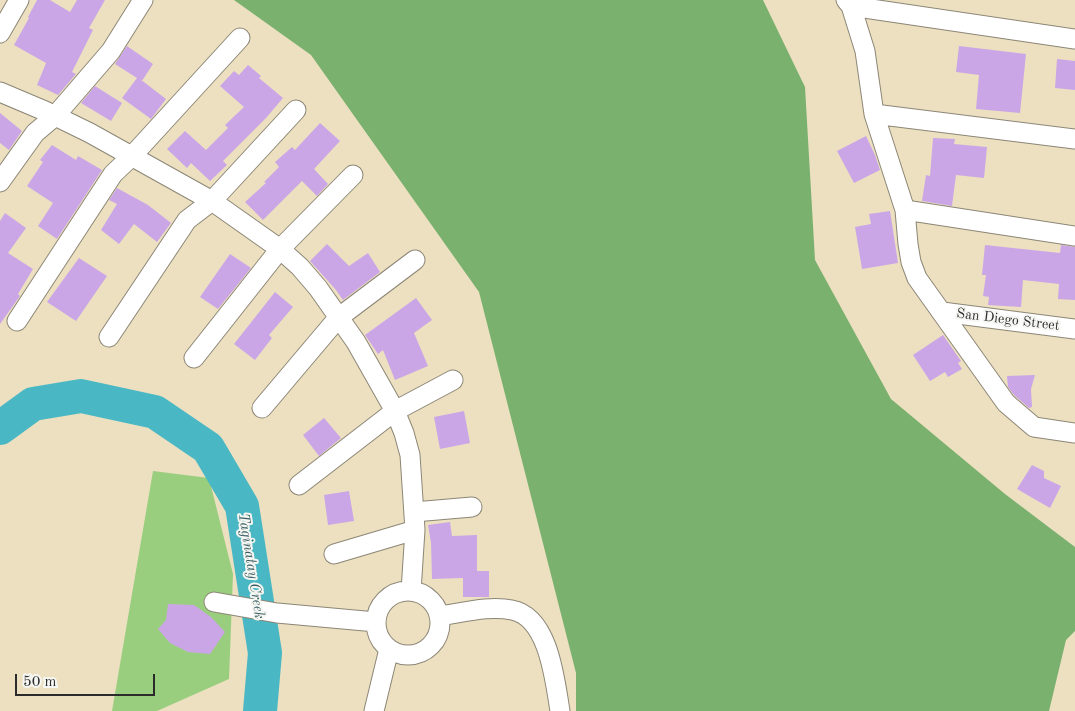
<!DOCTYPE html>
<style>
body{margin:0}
#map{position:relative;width:1075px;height:711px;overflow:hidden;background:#ece0c1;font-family:"Old Standard TT",serif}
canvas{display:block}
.scale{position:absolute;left:15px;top:674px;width:140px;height:22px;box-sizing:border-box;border:2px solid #2b2b2b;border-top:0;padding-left:6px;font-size:15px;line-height:18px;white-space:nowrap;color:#2b2b2b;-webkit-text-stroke:4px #f6f6f2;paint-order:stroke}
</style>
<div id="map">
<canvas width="1075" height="711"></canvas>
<div class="scale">50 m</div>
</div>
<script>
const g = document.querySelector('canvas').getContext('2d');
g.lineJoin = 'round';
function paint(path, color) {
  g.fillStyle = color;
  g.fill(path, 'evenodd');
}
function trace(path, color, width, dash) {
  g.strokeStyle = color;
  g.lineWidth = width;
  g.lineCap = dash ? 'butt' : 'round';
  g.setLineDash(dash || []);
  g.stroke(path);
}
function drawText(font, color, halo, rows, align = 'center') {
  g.font = font + ' "Old Standard TT",serif';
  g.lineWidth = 4;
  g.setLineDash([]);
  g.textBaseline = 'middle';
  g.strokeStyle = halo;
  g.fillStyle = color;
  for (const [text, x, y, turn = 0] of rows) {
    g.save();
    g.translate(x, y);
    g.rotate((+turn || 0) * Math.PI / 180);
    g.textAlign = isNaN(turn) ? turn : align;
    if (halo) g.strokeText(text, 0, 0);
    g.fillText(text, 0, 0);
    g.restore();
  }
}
paint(new Path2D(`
 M 153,471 L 209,478 L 233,574 L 229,679 L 157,711 L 112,711 Z`), '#9ace7f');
paint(new Path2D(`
 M 234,0 L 763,0 L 805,87 L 815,260 L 891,399 L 1005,494 L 1075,547 L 1075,631 L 1066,640 L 1049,711 L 576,711 L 576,673 L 479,292 L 311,55 Z`), '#7bb16e');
trace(new Path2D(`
 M 0,428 L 33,404 L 81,396 L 155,412 L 208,448 L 242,506 L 265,653 L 260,711`), '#4ab8c4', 34);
paint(new Path2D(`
 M 37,0 L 50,0 L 70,12 L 77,0 L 105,0 L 89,28 L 93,30 L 72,72 L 76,74 L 58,95 L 37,85 L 46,63 L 14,45 L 29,18 L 28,17 Z
 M 127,46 L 153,64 L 142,81 L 140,79 L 166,99 L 151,119 L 122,98 L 137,78 L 115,64 Z
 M 959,46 L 1026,54 L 1020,113 L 976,109 L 979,75 L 956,72 Z
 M 1057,59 L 1075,61 L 1075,90 L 1055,88 Z
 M 248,65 L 261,76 L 259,78 L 283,98 L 266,118 L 223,161 L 227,165 L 210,181 L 191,163 L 187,168 L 167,149 L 185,131 L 206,150 L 228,128 L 225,125 L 244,107 L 220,86 L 234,71 L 239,75 Z
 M 95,86 L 122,103 L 111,121 L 81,103 Z
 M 0,113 L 22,131 L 9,150 L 0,143 Z
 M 320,123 L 340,141 L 314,169 L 328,184 L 317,196 L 302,181 L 263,220 L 245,202 L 266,183 L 264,182 L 279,167 L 275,162 L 292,147 L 295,150 Z
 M 866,136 L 875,155 L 880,170 L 854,183 L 837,151 Z
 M 933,138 L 955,139 L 954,144 L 987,147 L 984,178 L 956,175 L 952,206 L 922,201 L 926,175 L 930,176 Z
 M 52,145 L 76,160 L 78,156 L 102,170 L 57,239 L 38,226 L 53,203 L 27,186 L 43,162 L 40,160 Z
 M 117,188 L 148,205 L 171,223 L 157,242 L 134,224 L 119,244 L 101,230 L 117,204 L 109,200 Z
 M 890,211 L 898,263 L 862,269 L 855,227 L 871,224 L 869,214 Z
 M 5,213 L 26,228 L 8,253 L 33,269 L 18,294 L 20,296 L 0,324 L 0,221 Z
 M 327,244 L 349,266 L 368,253 L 380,272 L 343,300 L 336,290 L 310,261 Z
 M 985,245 L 1060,253 L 1061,245 L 1075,247 L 1075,300 L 1058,299 L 1059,284 L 1023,280 L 1021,307 L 988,305 L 989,297 L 983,296 L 986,275 L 982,275 Z
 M 230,254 L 251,268 L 218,309 L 200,297 Z
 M 79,258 L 107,276 L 76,321 L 47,302 Z
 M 275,292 L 293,307 L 269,335 L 272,338 L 255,360 L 234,344 Z
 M 416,298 L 432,320 L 414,333 L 428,366 L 395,380 L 383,350 L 378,354 L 365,335 Z
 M 943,335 L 961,361 L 958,363 L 962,369 L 948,377 L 945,372 L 930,381 L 913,355 Z
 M 1035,375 L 1031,389 L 1032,407 L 1029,408 L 1014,395 L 1008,387 L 1007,376 Z
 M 464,411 L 470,443 L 440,449 L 434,417 Z
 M 324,418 L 341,438 L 319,456 L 303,435 Z
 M 1032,465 L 1044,471 L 1044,478 L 1061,486 L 1050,508 L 1017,489 Z
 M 349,491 L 354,521 L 328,525 L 324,495 Z
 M 450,522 L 452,536 L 477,535 L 477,571 L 489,571 L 489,597 L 463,597 L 463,578 L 432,579 L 431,543 L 428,525 Z
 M 168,604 L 194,605 L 211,617 L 225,632 L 210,654 L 188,652 L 170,643 L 158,629 L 166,620 Z`), '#cba6e7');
const minor = new Path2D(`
 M 846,0 L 851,6 L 865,51 L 874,114 L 905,210 L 908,244 L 911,262 L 917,278 L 1006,403 L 1034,427 L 1075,433
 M 851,6 L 1075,39
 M 0,33 L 19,0
 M 0,92 L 45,111 L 90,133 L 212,201 L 280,249 L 300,267 L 318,288 L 356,342 L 395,411 L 404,433 L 410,455 L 415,530 L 411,591
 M 874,114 L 1075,139
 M 0,182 L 35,133 L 55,116 L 111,51 L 143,0
 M 905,210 L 1075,236
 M 942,312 L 1075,329
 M 17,321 L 113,174 L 132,156 L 240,38
 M 109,337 L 187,220 L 212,201 L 296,110
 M 194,358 L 280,249 L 353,175
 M 262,408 L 338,318 L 415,260
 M 299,485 L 395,411 L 453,380
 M 414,512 L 472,507
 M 334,554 L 415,530
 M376 623a32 32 0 1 1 64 0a32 32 0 1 1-64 0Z
 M 214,602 L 277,613 L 376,622
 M 439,616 C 462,613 489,605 512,610 C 549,617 555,681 560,711
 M 374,711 L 389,649`);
trace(minor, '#8c8676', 21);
trace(minor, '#fff', 19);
drawText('14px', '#2b2b2b', '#f6f6f2', [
 ["San Diego Street",1008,320,7]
]);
drawText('italic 15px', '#365c61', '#f6f6f2', [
 ["Taginatay Creek",251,566,81]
]);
</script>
